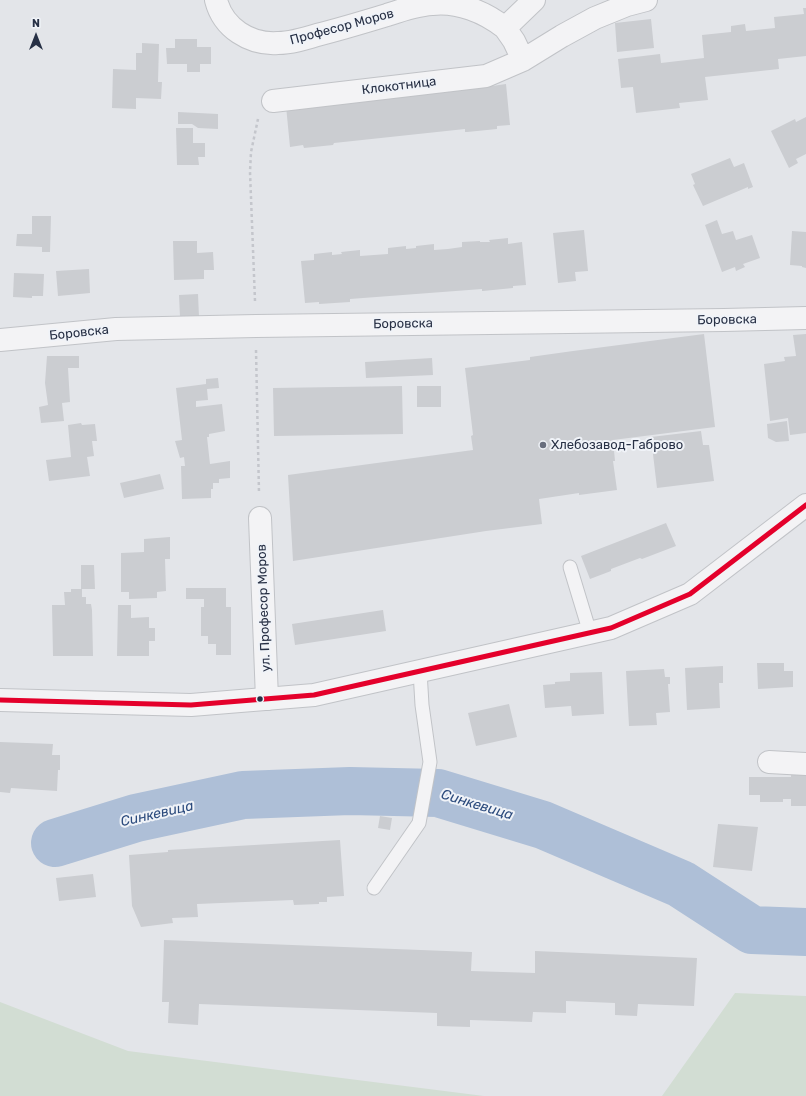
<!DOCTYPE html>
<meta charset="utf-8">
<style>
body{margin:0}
#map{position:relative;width:806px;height:1096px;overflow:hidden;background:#e3e5e9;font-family:Rubik,sans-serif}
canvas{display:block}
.north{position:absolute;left:16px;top:16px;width:40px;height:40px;-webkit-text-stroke:3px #f0f3f8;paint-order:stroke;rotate:0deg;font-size:11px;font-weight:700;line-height:16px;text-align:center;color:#273045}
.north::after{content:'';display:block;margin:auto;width:14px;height:18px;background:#273045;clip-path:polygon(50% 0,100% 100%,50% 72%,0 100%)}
</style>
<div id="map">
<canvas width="806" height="1096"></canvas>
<div class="north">N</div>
</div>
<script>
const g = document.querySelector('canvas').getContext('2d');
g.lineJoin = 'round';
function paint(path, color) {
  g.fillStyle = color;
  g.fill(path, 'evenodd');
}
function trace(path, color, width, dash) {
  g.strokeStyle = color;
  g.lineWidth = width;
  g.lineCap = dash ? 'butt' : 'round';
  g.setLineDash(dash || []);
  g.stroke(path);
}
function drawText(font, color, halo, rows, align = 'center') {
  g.font = font + ' Rubik,sans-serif';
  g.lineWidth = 4;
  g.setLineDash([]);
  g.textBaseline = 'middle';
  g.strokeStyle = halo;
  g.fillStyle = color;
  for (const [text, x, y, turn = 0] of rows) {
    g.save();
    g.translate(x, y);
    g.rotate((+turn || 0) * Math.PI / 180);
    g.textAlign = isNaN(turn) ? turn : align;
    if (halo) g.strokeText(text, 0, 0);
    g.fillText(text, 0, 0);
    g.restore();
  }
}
paint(new Path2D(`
 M 735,993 L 806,996 L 806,1096 L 662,1096 Z
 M 0,1002 L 128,1051 L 484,1096 L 0,1096 Z`), '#d2ddd3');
trace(new Path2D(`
 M 55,843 L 136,818 L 243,795 L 350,791 L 438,793 L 543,825 L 681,884 L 752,930 L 806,932`), '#aebfd7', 48);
paint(new Path2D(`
 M 803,8 L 806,8 L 806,56 L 778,59 L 779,69 L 705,77 L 708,100 L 679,103 L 680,108 L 636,113 L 633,87 L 621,88 L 618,59 L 660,54 L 661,63 L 704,58 L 702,35 L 731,32 L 731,26 L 745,24 L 746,31 L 775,28 L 774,17 L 804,14 Z
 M 651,19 L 654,48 L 617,52 L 615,23 Z
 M 175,39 L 197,39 L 197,47 L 211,47 L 211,64 L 200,64 L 200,72 L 187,72 L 187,64 L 167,64 L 166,48 L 175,48 Z
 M 142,43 L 159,44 L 158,82 L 162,82 L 161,99 L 136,98 L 136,109 L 112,108 L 113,69 L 136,70 L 136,53 L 142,53 Z
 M 492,80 L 492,86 L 506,84 L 510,125 L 497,126 L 497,129 L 467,132 L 465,132 L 465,129 L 334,143 L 333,145 L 304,148 L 303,145 L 290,147 L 286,106 Z
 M 178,112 L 218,114 L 218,129 L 198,128 L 192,124 L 178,124 Z
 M 806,117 L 806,154 L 796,159 L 798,163 L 789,168 L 771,131 L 795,119 L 796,122 Z
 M 176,128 L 193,128 L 193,143 L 205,143 L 205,157 L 198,157 L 199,165 L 177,165 Z
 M 730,158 L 734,167 L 744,163 L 753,187 L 748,189 L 748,187 L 703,206 L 693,185 L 695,184 L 691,174 Z
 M 32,216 L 51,216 L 50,252 L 42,252 L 42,247 L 16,246 L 17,234 L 32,234 Z
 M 717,220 L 722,234 L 733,231 L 736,240 L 752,235 L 760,258 L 743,264 L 745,267 L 736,271 L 735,267 L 722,272 L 705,225 Z
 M 584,230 L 588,271 L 575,272 L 576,281 L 558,283 L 553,233 Z
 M 792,231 L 806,232 L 806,268 L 802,267 L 802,266 L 790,265 Z
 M 508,238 L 508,244 L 522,242 L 526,285 L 513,286 L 513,288 L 483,291 L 482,291 L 482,289 L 350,299 L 350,302 L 319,304 L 319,302 L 305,303 L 301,261 L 314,260 L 314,254 L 332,252 L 332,255 L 342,254 L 341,252 L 360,250 L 360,256 L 388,254 L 388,248 L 406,246 L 406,249 L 416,248 L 416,246 L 434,244 L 434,250 L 448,249 L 462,247 L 462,242 L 480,241 L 480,242 L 490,242 L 489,240 Z
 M 173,241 L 197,241 L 197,253 L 213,252 L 214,270 L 204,270 L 204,279 L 174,280 Z
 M 89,269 L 90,293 L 58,296 L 56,271 Z
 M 14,273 L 44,274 L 43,296 L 32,296 L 32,298 L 13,297 Z
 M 198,294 L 199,317 L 180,317 L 179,295 Z
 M 704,334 L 715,427 L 613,440 L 615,461 L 613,461 L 617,490 L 579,495 L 579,493 L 539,499 L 542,524 L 486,531 L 293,561 L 288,475 L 473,450 L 471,436 L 473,435 L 465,368 L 530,360 L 530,357 L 573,351 Z
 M 806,334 L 806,433 L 790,435 L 788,418 L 770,421 L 764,364 L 785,361 L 784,357 L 796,356 L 793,335 Z
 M 47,356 L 79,356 L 79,368 L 68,368 L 70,402 L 62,403 L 64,421 L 41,423 L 39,407 L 48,405 L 45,383 Z
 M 432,358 L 433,375 L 366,378 L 365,362 Z
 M 218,378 L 219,388 L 207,389 L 208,400 L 196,401 L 196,407 L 222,404 L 225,431 L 209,434 L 209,437 L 207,437 L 210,464 L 230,461 L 230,478 L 219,479 L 219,483 L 213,483 L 213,489 L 211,489 L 211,498 L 182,499 L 181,466 L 185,466 L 184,457 L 180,458 L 175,441 L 182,440 L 176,388 L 206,384 L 206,379 Z
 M 402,386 L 403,434 L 274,436 L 273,388 Z
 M 417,386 L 441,386 L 441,407 L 417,407 Z
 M 787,421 L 789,441 L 776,442 L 768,438 L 767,424 Z
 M 81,423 L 82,425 L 95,424 L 97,441 L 92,441 L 94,456 L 87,457 L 90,476 L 49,481 L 46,460 L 71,457 L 68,425 Z
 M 701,431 L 703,445 L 709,445 L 714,481 L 657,488 L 651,437 Z
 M 160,474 L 164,489 L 124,498 L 120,483 Z
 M 666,523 L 676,546 L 642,559 L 640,558 L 611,569 L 611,571 L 590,579 L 581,556 Z
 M 170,537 L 170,559 L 165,559 L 166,591 L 157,592 L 157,598 L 129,599 L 129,592 L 121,592 L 121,553 L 144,552 L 144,539 Z
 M 81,565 L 94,565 L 95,589 L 82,589 L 82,597 L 86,597 L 86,604 L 91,604 L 92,610 L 93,656 L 53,656 L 52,605 L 65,605 L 64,592 L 71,592 L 71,589 L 81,589 Z
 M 186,588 L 226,588 L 226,607 L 231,607 L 231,655 L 216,655 L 216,644 L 208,644 L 208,636 L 201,636 L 201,607 L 204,607 L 204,599 L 186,599 Z
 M 118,605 L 131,605 L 131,618 L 149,617 L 149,628 L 155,628 L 155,641 L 149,641 L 149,656 L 117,656 Z
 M 383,610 L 386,631 L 295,645 L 292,624 Z
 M 757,663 L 784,663 L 784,671 L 793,671 L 793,687 L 758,689 Z
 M 723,666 L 723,683 L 719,683 L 720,708 L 687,710 L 685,668 Z
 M 664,669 L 665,677 L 670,677 L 670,684 L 668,684 L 670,712 L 656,713 L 657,725 L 629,726 L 626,671 Z
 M 602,672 L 604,714 L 572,716 L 571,706 L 545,708 L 543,685 L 555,684 L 555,682 L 570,681 L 570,673 Z
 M 509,704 L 517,737 L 476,746 L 468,713 Z
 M 0,742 L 53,744 L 52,755 L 60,755 L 60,770 L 58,770 L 57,791 L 11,788 L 10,793 L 0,792 Z
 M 791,775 L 806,775 L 806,806 L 791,806 L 791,799 L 783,799 L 783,802 L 760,802 L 760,795 L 749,795 L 749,777 L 791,777 Z
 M 380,816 L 392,818 L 390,830 L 378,828 Z
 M 718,824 L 758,827 L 752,871 L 713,867 Z
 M 340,840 L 344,896 L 327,897 L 327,902 L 319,902 L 319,904 L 294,905 L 293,900 L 197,904 L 198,917 L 172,918 L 173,923 L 141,927 L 132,906 L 129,855 L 168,852 L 168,850 Z
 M 93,874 L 96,897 L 59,901 L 56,878 Z
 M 164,940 L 472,952 L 471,971 L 535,973 L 535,951 L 697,958 L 694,1006 L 638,1004 L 637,1016 L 615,1015 L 615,1003 L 566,1001 L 566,1013 L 533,1012 L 532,1022 L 470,1020 L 470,1027 L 437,1026 L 437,1013 L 199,1004 L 198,1025 L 168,1023 L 169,1002 L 162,1002 Z`), '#cbcdd1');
const service = new Path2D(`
 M 570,567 L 590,633
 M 374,888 L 419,823 L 430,762 L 422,705 L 420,671`);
const minor = new Path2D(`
 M 216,0 C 223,28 250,45 278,43 C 291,43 304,39 317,35 C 341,29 364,22 387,15 C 402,10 416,5 432,4 C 458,1 485,12 505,28
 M 523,60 L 514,41 L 505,28 L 534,0
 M 273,101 L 486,76 L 523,60 L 562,36 L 595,18 L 627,5 L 646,0
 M 0,340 L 116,329 L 256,326 L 724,320 L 806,318
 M 260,518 L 267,699
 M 769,762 L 806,764`);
const tertiary = new Path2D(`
 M 0,700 L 191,705 L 314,695 L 611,628 L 690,594 L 806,505`);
trace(service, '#c1c3c7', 15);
trace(minor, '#c1c3c7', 24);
trace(tertiary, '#c1c3c7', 24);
trace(new Path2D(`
 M 255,301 L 250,172 L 251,152 L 258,119
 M 256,350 L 259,493`), '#c4c6cc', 2.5, [3, 3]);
trace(service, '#f3f3f5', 13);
trace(minor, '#f3f3f5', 22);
trace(tertiary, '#f3f3f5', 22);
trace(new Path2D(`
 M 0,700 L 191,705 L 314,695 L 611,628 L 690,594 L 806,505`), '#e4002b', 5);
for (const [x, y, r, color] of [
 [543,445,4,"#696f7e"],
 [260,699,3.5,"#273045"]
]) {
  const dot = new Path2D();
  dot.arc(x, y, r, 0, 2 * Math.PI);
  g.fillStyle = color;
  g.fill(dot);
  trace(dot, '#f0f3f8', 1.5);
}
drawText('13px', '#273045', '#f0f3f8', [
 ["Професор Моров",342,27,-15],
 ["Клокотница",399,86,-7],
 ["Боровска",727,320,-1],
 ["Боровска",403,324,-1],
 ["Боровска",79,333,-6],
 ["ул. Професор Моров",264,608,-92]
]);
drawText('13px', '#273045', '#f0f3f8', [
 ["Хлебозавод-Габрово",551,445]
], 'left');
drawText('italic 14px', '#2c4b7d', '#f0f3f8', [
 ["Синкевица",477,805,17],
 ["Синкевица",157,814,-13]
]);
</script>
